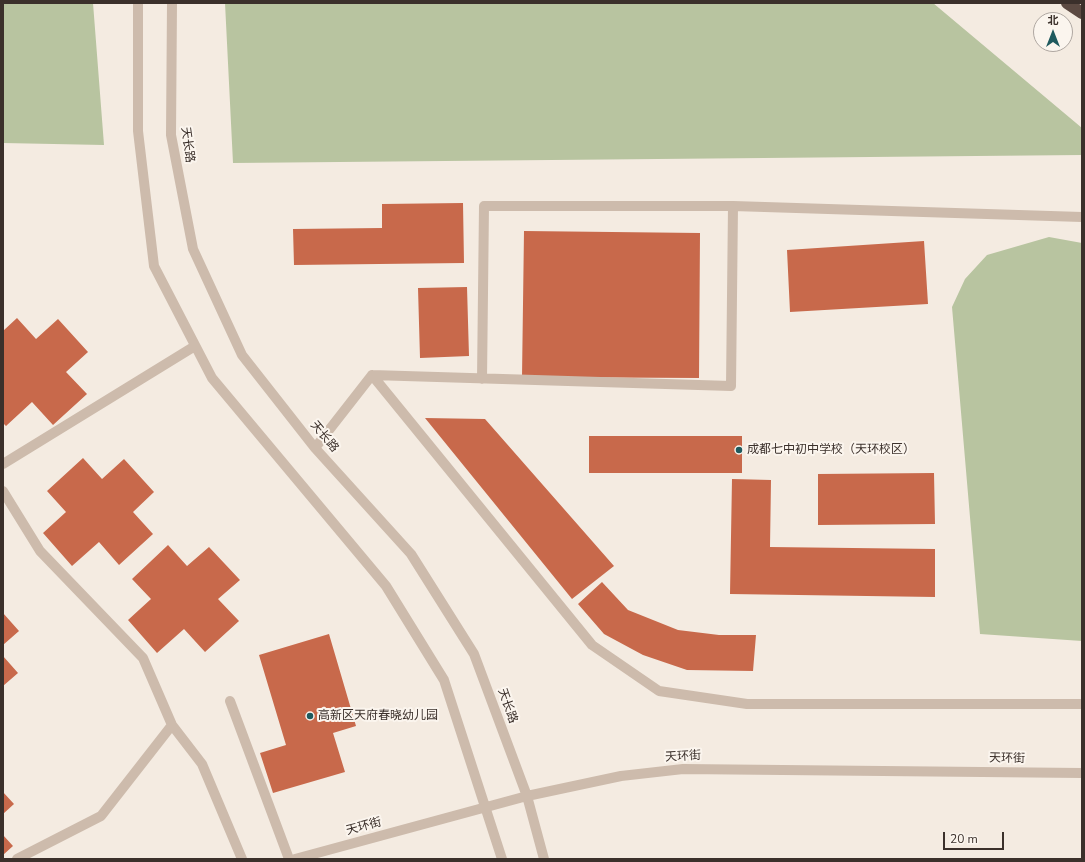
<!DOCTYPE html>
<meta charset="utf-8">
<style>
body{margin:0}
#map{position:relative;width:1085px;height:862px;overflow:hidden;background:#f4ebe1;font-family:"Nunito Sans","Noto Sans SC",sans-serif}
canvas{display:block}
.frame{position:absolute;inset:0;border:4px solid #3b302b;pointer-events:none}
.north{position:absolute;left:1033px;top:12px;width:40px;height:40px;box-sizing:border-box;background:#fbf5ee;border:1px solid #aea6a0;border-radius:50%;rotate:0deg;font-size:11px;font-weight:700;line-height:16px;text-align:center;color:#3b302b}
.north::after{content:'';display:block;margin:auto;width:14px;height:18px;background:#1f5a5e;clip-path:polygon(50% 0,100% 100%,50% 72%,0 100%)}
.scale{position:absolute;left:943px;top:832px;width:61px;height:18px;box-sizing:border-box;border:2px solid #3b302b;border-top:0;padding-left:5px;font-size:12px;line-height:14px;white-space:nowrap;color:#3b302b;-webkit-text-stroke:3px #fbf5ee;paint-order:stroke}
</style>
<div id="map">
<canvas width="1085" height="862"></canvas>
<div class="frame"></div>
<div class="north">北</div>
<div class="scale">20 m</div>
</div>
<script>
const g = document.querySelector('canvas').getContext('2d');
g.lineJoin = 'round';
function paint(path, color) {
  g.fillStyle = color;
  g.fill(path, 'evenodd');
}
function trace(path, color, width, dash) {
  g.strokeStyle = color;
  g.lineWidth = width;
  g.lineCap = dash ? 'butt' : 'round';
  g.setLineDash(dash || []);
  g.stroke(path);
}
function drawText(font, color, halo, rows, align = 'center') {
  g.font = font + ' "Nunito Sans","Noto Sans SC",sans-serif';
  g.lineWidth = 4;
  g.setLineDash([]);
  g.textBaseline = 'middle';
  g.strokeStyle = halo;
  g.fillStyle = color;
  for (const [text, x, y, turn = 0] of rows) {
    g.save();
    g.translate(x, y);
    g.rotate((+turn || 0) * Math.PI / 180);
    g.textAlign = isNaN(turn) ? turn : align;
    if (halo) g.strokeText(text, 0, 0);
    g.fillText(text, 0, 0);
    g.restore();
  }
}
paint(new Path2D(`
 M 3,3 L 93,3 L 104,145 L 3,143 Z
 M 225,3 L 933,3 L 1082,128 L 1082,155 L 233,163 Z
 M 1049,237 L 1082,243 L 1082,641 L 980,634 L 952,307 L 965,279 L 987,255 Z`), '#b8c4a0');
paint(new Path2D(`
 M 463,203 L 464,263 L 294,265 L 293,229 L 382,228 L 382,204 Z
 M 524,231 L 700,233 L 699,378 L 522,377 Z
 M 924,241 L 928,304 L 790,312 L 787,250 Z
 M 467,287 L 469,356 L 420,358 L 418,288 Z
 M 17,318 L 36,339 L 58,319 L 88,352 L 66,372 L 87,394 L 53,425 L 32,402 L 6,426 L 3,423 L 3,331 Z
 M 425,418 L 485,419 L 614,566 L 572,599 Z
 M 589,436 L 742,436 L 742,473 L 589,473 Z
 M 83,458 L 102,479 L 124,459 L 154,492 L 133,512 L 153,534 L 119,565 L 99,542 L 72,566 L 43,533 L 66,512 L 47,491 Z
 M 934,473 L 935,524 L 818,525 L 818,474 Z
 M 732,479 L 771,480 L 770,547 L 935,549 L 935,597 L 730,594 Z
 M 168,545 L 187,566 L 209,547 L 240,580 L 218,599 L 239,621 L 205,652 L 184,629 L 157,653 L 128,620 L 151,599 L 132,579 Z
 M 602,582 L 628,610 L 678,630 L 719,635 L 756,635 L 753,671 L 687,670 L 643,655 L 604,634 L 578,604 Z
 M 3,613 L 19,631 L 3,645 Z
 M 329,634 L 356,726 L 333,733 L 345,772 L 273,793 L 260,753 L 286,745 L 259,655 Z
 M 3,656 L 18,673 L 3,686 Z
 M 3,792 L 14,804 L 3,814 Z
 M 3,835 L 13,846 L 3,855 Z`), '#c8694b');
trace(new Path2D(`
 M 138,3 L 138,131 L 154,266 L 212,378 L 386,586 L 444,680 L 502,859
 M 172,3 L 171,135 L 193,249 L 242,355 L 315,448 L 411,554 L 474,654 L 527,796 L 544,859
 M 372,375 L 592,645 L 659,691 L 747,704 L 1082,704
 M 482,379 L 484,206 L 733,206 L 1082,217
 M 315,448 L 372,375 L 731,386 L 733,206
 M 3,464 L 195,346
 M 3,491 L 40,551 L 143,658 L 172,725 L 202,764 L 242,859
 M 230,701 L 289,859
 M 17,859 L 101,816 L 172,725
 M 295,859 L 527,796 L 621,776 L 683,769 L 1082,773`), '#cdbbac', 10);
trace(new Path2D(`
 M 1067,3 L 1082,13`), '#5c4a42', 12);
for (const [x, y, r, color] of [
 [739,450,4,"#1f5a5e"],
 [310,716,4,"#1f5a5e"]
]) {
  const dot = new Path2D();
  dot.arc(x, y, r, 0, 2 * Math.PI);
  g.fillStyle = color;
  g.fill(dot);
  trace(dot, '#fbf5ee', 1.5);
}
drawText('12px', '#3b302b', '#fbf5ee', [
 ["天长路",187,145,82],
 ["天长路",324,437,50],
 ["天长路",507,706,70],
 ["天环街",683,757,-3],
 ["天环街",1007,759,1],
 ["天环街",364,827,-15]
]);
drawText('12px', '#3b302b', '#fbf5ee', [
 ["成都七中初中学校（天环校区）",747,450],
 ["高新区天府春晓幼儿园",318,716]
], 'left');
</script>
